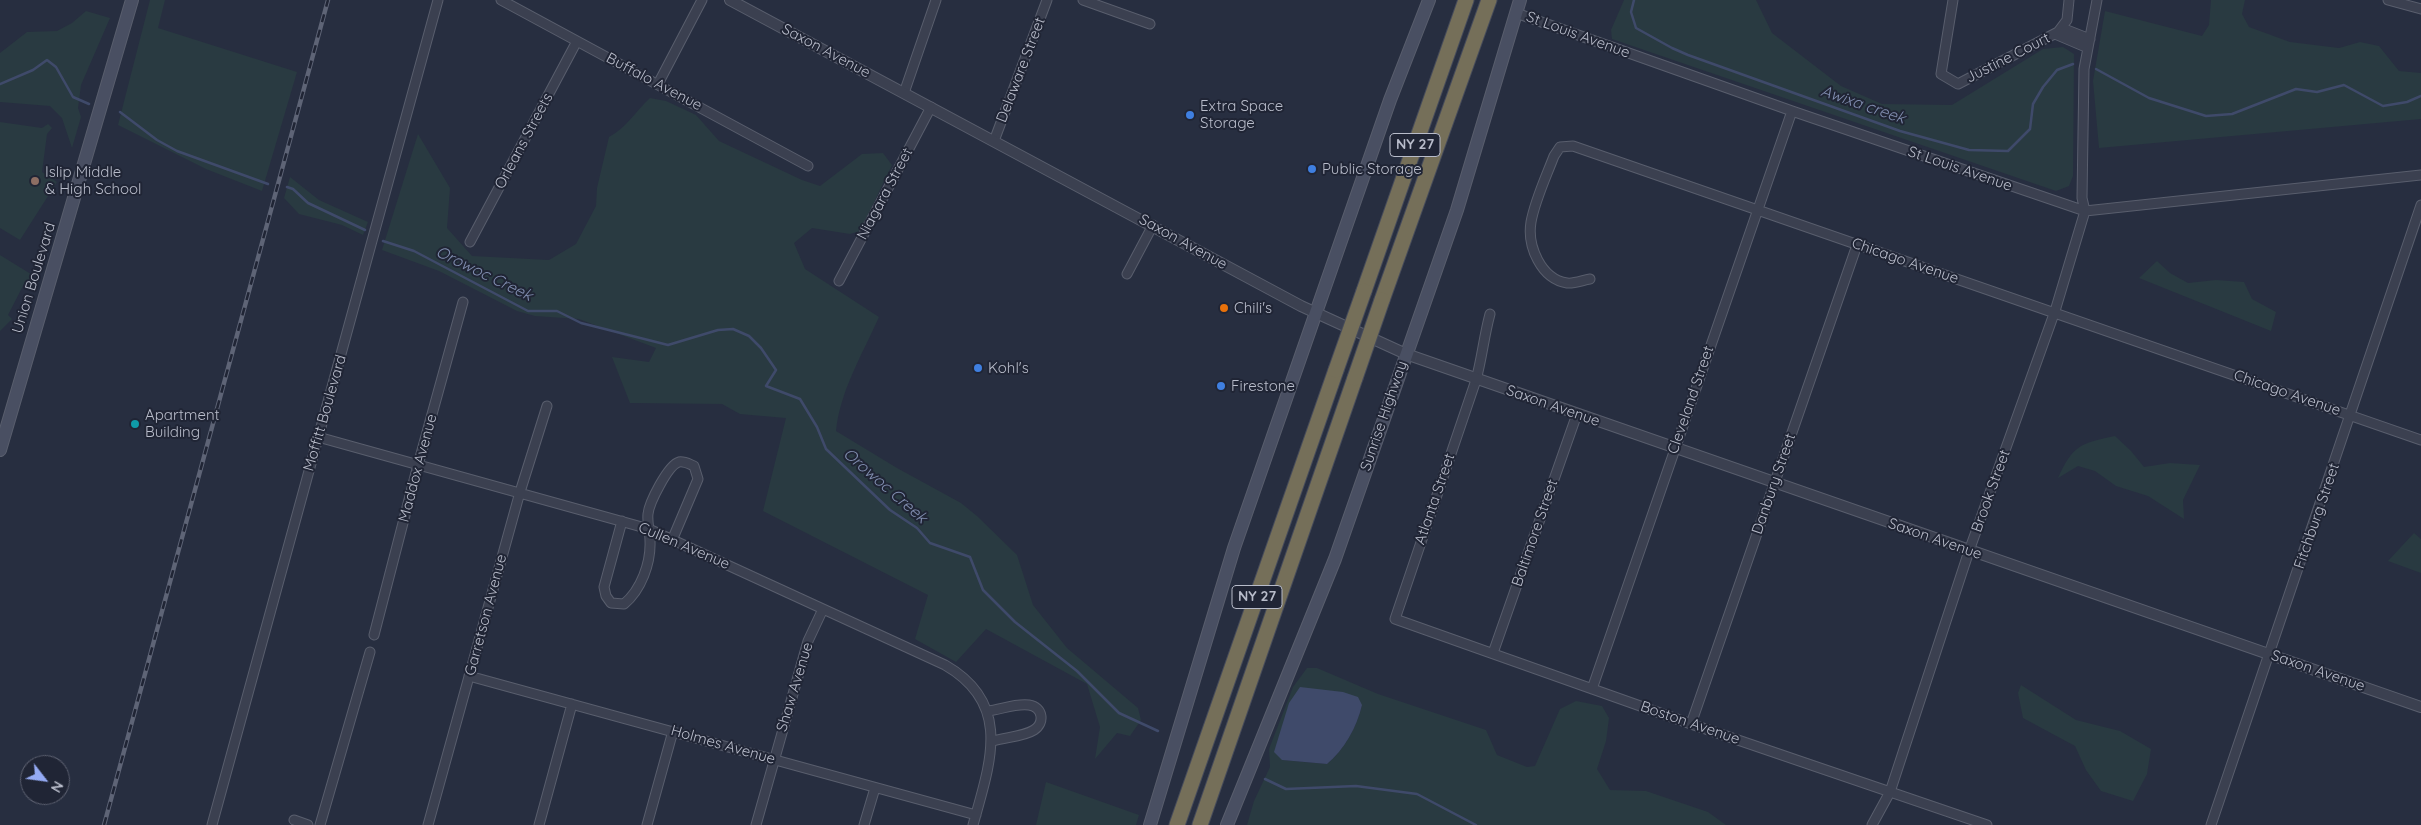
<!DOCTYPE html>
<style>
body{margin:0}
#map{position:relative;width:2421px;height:825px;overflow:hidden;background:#272e40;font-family:Quicksand,sans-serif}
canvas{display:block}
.north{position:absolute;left:20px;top:755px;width:50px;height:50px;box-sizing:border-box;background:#202535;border:1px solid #5d6171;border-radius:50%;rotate:120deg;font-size:14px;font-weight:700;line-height:20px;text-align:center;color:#b8bcca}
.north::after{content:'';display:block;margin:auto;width:18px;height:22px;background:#94aaf3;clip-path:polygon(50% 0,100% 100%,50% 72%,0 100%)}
</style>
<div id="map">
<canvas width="2421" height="825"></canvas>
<div class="north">N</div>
</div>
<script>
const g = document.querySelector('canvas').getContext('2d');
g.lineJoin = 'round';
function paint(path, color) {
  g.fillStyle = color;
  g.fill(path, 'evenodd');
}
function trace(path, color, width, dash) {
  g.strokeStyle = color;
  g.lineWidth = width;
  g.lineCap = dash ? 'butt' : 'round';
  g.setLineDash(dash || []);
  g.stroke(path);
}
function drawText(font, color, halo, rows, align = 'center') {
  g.font = font + ' Quicksand,sans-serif';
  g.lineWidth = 4;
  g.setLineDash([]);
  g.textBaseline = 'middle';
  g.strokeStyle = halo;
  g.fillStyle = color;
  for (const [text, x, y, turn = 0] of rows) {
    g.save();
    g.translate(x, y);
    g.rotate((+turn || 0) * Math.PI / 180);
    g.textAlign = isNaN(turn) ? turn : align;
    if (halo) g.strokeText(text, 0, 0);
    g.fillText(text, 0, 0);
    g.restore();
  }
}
paint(new Path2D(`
 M 150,0 L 165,0 L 158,28 L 297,72 L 262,191 L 206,169 L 118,125 Z
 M 1624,0 L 1756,0 L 1772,33 L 1841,86 L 1882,104 L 1952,105 L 2043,49 L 2063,47 L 2074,54 L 2073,176 L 2069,186 L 2056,191 L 1612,39 L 1611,30 Z
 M 2211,0 L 2245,0 L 2242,14 L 2249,27 L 2290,42 L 2339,48 L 2360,42 L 2379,46 L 2399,71 L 2421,73 L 2421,119 L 2099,148 L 2093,81 L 2105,11 L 2202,36 L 2209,25 Z
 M 86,11 L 110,18 L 81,85 L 78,108 L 81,117 L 72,148 L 62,118 L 50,106 L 0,102 L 0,53 L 27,32 L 57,31 L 72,23 Z
 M 650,98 L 666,101 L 696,115 L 719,141 L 802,180 L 820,186 L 862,154 L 883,153 L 892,165 L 860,231 L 850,234 L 812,228 L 794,243 L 805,269 L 879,317 C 863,353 840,391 836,431 L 897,468 L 961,503 L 977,516 L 1017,555 L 1033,605 L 1067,648 L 1138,708 L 1141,720 L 1130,736 L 1117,733 L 1095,759 L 1100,727 L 1087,684 L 986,629 L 956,662 L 915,639 L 928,595 L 763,511 L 786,418 L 740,414 L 722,404 L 630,403 L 612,357 L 649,362 L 656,348 L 579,319 L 535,316 L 517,311 L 439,271 L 382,250 L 418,134 L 450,188 L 447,228 L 472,256 L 549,260 L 576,244 L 596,206 L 597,188 L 609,137 C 626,128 636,111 650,98 Z
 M 0,122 L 42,128 L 48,124 L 52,128 L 47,134 L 42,172 L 57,182 L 20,240 L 0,228 Z
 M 290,177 L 319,200 L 368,222 L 363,235 L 342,225 L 299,214 L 284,198 Z
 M 0,255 L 34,276 L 29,284 L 25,282 L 8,315 L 12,319 L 0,331 Z
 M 2157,261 L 2170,273 L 2188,283 L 2216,280 L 2244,282 L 2252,299 L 2276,312 L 2271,331 L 2139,278 Z
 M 2115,436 L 2131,451 L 2144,467 L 2170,463 L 2200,465 L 2183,500 L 2184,519 L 2148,496 L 2116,486 L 2095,471 L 2078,466 L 2058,478 C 2073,445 2081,443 2115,436 Z
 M 2414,533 L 2421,539 L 2421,573 L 2388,561 Z
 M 1307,668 L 1317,668 L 1378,694 L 1486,730 L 1497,755 L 1527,767 L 1535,766 L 1560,709 L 1576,701 L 1602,706 L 1609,718 L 1606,741 L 1597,769 L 1610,790 L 1646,791 L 1708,812 L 1726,825 L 1247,825 L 1254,801 L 1270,767 L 1269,749 L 1293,687 ZM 1362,705 C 1357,727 1344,750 1327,764 L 1282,760 Z
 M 2021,685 L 2076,720 L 2120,731 L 2151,749 L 2147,774 L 2133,801 L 2101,791 L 2086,770 L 2075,746 L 2023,718 L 2018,693 Z
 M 1046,782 L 1139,815 L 1136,825 L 1036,825 Z`), '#293a41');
paint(new Path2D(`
 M 1300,687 L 1343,692 L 1358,697 L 1362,705 C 1357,727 1344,750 1327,764 L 1282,760 L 1274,752 L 1289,703 Z`), '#3f4a6a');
trace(new Path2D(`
 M 1634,0 L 1631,12 L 1636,28 L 1672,48 L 1688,55 L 1900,131 L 1969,150 L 2008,151 L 2030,129 L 2033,104 L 2043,87 L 2057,70 L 2073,64
 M 2096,69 L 2149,98 L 2206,116 L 2232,114 L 2296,89 L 2317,92 L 2344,85 L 2383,106 L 2407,102 L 2421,96
 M 0,84 L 33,70 L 47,60 L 56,67 L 73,97 L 89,104
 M 120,112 L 157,140 L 177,151 L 268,184
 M 287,187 L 293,189 L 308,203 L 365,230
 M 383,241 L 414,251 L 528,311 L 557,311 L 581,323 L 668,345 L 718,330 L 733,329 L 749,336 L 761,348 L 776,370 L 766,386 L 800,399 L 817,427 L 826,449 L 890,510 L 917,528 L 930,543 L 970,557 L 983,590 L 1015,622 L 1077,671 L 1119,713 L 1158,731
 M 1265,779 L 1286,789 L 1356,786 L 1417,794 L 1476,825`), '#3f4a6a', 2.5);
const minor = new Path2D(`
 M 501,0 L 808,166
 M 1083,0 L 1150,24
 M 1953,0 L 1941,74 L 1958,84 L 2058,32 L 2067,20 L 2069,0
 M 2388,0 L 2421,9
 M 1516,13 L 1792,111 L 2085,211 L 2421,175
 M 2062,28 L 2090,39
 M 2055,34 L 2088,48
 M 658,84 L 702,0
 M 904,93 L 936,0
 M 994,141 L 1047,0
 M 470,242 L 577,41
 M 1127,274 L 1153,225
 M 1590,279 C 1583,280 1574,284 1567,283 C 1541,279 1527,246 1531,222 C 1535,200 1546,177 1554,156 L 1560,147 L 1573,146 L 2421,440
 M 839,281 L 931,107
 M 1490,314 C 1484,336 1482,358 1476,380 L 1395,619 L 1691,724 L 1987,825
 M 318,437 L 649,529 L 945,665 C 1013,704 990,763 973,825
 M 622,521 L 604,587 L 606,596 L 611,603 L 624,604 C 641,590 651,563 650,541 C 650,532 647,523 648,514 C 649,503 668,465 679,462 C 684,461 689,464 694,466 L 698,479 L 673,538
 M 374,635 L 418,465 L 463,302
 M 1493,653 L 1577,414
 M 469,676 L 976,815
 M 1592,689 L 1792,111
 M 987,711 C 1000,710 1015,703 1029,705 C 1043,707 1045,723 1034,730 C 1023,737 1005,737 993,741
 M 1691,724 L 1857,245
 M 294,820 L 308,825
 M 212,825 L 438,0
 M 320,825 L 370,652
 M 428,825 L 520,492 L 547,406
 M 539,825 L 572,704
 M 647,825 L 673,731
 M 756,825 L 808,641 L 823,609
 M 864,825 L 875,788
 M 1872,825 L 1890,792 L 1969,551 L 2055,311 L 2085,211 L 2082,198 L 2084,69 L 2097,0
 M 2211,825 L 2421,205`);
const tertiary = new Path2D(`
 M 730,0 L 1301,306 L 1406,354 L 2421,707`);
const secondary = new Path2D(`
 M 0,450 L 132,0
 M 1150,825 L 1234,548 L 1390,100 L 1429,0
 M 1227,825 L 1335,559 L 1457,210 L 1520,0`);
const motorway = new Path2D(`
 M 1364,291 L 1466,0
 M 1382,300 L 1489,0
 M 1177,825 L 1336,370
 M 1200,825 L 1355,378`);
trace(minor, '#595e6d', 11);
trace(tertiary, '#595e6d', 12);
trace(secondary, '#595e6d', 14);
trace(motorway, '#464b5a', 17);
trace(minor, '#3b4050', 9);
trace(tertiary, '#3b4050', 10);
trace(secondary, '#494f62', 12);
trace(motorway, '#756f59', 15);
const rail = new Path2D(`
 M 104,825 L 328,0`);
trace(rail, '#5e6476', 4.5);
trace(rail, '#202535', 2.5, [8]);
const motorwayBridge = new Path2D(`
 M 1336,370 L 1364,291
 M 1355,378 L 1382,300`);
trace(motorwayBridge, '#464b5a', 17, []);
trace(motorwayBridge, '#756f59', 15);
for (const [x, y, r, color] of [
 [1190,115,5,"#3f7fe0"],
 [1312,169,5,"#3f7fe0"],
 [35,181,5,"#8d6e63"],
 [1224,308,5,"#e8710a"],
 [978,368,5,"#3f7fe0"],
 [1221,386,5,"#3f7fe0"],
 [135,424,5,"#0f9aa8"]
]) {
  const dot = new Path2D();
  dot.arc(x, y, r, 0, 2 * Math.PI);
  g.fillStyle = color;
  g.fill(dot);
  trace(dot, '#202535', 2);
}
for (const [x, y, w] of [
 [1415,145,50],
 [1257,597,50]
]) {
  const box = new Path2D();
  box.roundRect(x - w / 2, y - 11.5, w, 23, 4);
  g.fillStyle = '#202535';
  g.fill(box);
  trace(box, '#b8bcca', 1);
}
drawText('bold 14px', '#b8bcca', null, [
 ["NY 27",1415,145],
 ["NY 27",1257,597]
]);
drawText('15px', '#b8bcca', '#202535', [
 ["St Louis Avenue",1578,35,20],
 ["Saxon Avenue",826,51,28],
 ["Justine Court",2008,58,-27],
 ["Delaware Street",1021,70,-69],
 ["Buffalo Avenue",654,82,28],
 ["Orleans Streets",524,141,-62],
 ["St Louis Avenue",1960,169,19],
 ["Niagara Street",885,194,-62],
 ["Saxon Avenue",1183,242,29],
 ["Chicago Avenue",1905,261,19],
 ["Union Boulevard",34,278,-73],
 ["Chicago Avenue",2287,393,19],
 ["Cleveland Street",1691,400,-71],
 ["Saxon Avenue",1553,406,19],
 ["Moffitt Boulevard",325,413,-74],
 ["Sunrise Highway",1384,416,-71],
 ["Maddox Avenue",418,468,-75],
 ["Danbury Street",1774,484,-71],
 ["Brook Street",1991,491,-70],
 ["Atlanta Street",1435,499,-71],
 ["Fitchburg Street",2317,516,-71],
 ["Baltimore Street",1535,533,-71],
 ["Saxon Avenue",1935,539,19],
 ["Cullen Avenue",684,546,23],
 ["Garretson Avenue",486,615,-75],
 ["Saxon Avenue",2318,671,19],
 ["Shaw Avenue",795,687,-73],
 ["Boston Avenue",1690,723,19],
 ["Holmes Avenue",723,745,16]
]);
drawText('15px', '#b8bcca', '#202535', [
 ["Extra Space",1200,106],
 ["Storage",1200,123],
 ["Public Storage",1322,169],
 ["Islip Middle",45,172],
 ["& High School",45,189],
 ["Chili's",1234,308],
 ["Kohl's",988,368],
 ["Firestone",1231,386],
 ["Apartment",145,415],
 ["Building",145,432]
], 'left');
drawText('italic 16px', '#818eb0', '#202535', [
 ["Awixa creek",1863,105,19],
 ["Orowoc Creek",484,274,26],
 ["Orowoc Creek",885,486,41]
]);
</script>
